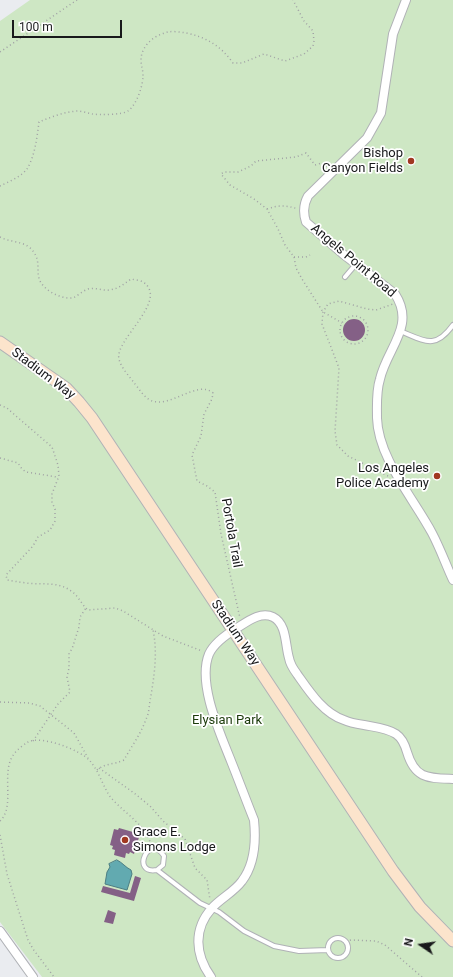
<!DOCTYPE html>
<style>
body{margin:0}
#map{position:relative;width:453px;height:977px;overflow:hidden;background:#eaecf0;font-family:Roboto,sans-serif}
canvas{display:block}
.north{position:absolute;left:401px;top:925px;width:40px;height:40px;-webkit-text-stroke:3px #fff;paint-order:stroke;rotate:283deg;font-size:11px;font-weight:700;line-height:16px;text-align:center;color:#18191b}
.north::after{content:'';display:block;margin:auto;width:14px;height:18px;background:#18191b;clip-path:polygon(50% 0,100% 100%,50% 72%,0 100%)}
.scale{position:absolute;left:12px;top:20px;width:110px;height:18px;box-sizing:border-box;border:2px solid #18191b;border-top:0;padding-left:5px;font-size:12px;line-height:14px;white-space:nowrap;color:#18191b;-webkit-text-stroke:3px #fff;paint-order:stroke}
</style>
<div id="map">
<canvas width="453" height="977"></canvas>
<div class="north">N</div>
<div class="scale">100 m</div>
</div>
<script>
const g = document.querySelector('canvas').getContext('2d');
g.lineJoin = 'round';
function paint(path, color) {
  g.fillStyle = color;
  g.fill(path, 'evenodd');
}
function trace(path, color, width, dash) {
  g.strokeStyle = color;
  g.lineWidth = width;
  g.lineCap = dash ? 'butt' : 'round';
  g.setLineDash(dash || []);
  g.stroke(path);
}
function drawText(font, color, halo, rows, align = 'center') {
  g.font = font + ' Roboto,sans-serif';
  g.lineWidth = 3.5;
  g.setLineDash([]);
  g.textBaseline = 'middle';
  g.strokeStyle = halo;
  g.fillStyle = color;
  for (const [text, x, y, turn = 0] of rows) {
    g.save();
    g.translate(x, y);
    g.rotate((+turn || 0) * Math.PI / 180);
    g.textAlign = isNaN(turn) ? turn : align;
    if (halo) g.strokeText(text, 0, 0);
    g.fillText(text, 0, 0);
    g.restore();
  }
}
paint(new Path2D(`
 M 30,0 L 453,0 L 453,977 L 42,977 L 0,922 L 0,21 Z`), '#cee7c4');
const water = new Path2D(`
 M 117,860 C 123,863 125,867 131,870 L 132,874 L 127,890 L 105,884 L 107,872 L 110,867 L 109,864 Z`);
paint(water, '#62aab0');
trace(water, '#4c7e83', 1);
paint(new Path2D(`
 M343 330a11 11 0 1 1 22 0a11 11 0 1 1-22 0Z
 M 119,828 L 140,834 L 134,854 L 130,852 L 129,854 L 126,853 L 125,858 L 114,855 L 115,850 L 112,849 L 113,846 L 110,845 L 114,829 L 118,830 Z
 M 135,876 L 141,878 L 134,901 L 101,892 L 103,886 L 130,893 Z
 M 108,910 L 116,913 L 113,924 L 104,922 Z`), '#846086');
const service = new Path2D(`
 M 345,277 L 356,264
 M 400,331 C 425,341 435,350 453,325
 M 157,870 L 163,865 L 164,856 C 149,832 130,875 157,870 L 200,903 L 219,912 L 244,931 L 274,946 L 299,951 L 328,950
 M328 948a10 10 0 1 1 20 0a10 10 0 1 1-20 0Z`);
const minor = new Path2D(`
 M 406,0 L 393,34 L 381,113 L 367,138 L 308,196 C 303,205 303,213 306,222 L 343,254 L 395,294 C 416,326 387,348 380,379 C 376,392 377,405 377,418 C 378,458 414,499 432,533 C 440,548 446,565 453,580
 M 0,931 L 33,977
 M 211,977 C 195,955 193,929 212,908 C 221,898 234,892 242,881 C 255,864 256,840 254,820 C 246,800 239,781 231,761 C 220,733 197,683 209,654 C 214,643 227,634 237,628 C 248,621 261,611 273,617 C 287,624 285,645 289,658 C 290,664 294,670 297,674 C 309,691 323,713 344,720 C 350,723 357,724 364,725 C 374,727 387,728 396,734 C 402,738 405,745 407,752 C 415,779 428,778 453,779`);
const secondary = new Path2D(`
 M 0,342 L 66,388 L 79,402 L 92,418 L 393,871 L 420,907 L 453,941`);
trace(service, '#b0b2b6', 6);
trace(minor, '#b0b2b6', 10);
trace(secondary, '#b0b2b6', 13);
trace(new Path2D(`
 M 0,52 L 77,0
 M 327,166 L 322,163 L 315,165 L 306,153 L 296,157 L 256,161 L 251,166 L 238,172 L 224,172 L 221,174 L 230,185 L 254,199 L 267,209 L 278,229 L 285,245 L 294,257 L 296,268 L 302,279 L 323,312 L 342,323
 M 0,186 C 8,182 21,177 27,169 C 35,156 37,137 39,122 C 51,117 64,112 77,111 C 82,111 87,113 92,114 C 99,115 122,115 128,111 C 137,104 143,86 143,75 C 143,70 141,65 141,60 C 141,46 154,35 168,32 C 173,31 180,32 186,33 C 206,37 221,46 233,63 L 242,63 L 264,54 L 285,61 L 304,54 L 313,46 L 314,41 L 313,31 L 304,21 L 293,0
 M 267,209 C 278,205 286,205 298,209
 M 0,237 C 9,242 21,241 29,247 C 43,259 35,270 40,281 C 45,291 61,299 72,298 C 77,297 82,291 88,289 C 95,287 102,291 109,290 C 118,289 124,284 131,279 C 135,280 140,280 143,282 C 170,300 114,340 119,359 C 121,368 130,377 135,384 C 140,390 144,397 150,400 C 169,410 197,379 213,393 L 212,399 L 204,414 L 201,436 L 192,455 L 197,481 L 207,486 L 215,492 L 221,534 L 240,618
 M 294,257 L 306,257 L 310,255
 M340 330a14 14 0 1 1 28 0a14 14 0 1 1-28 0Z
 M 0,405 L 7,408 L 16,416 L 52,447 L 58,465 L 59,476 L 52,494 L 52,502 L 55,509 L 55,521 L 50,530 L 38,537 L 33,546 L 6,575 L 7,580 C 13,581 19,582 26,583 C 41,585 58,581 71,591 C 78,595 81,604 88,610 L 115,608 L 123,611 L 163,636 L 202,651
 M 0,458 L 18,463 L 22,469 L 26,472 L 57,477
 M 388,476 L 348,456 L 337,445 L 335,431 L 339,368 L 322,324 L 323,312 L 328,304 L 339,301 L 367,309 L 376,310 L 393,304
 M 0,702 L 29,703 L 40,706 L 74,733 L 88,758
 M 33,741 L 58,704 L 70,692 L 67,677 L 69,668 L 69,653 L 72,649 L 79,627 L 80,617 L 86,608
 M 99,768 L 134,793 L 150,806 L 163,821 L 185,839 L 195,868 L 207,880 L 210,900
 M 97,770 C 105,763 113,765 124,760 C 131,747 141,734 146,719 C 149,714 149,707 150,701 C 154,678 158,653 153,630
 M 0,821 C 16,806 0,772 14,754 C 17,750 23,745 28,742 C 41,735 81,750 90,761 C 100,772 104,791 113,800 C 127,815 144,824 151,844
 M 0,835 L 7,874 L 28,940 L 33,949 L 54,977
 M 346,941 L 351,940 L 376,941 L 385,945 L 422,977`), '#a1a2a5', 1.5, [1, 3]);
trace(service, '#fff', 4);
trace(minor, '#fff', 8);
trace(secondary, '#fce4cc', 11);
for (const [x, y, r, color] of [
 [411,161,4,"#a13821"],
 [437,476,4,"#a13821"],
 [125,840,4,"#a13821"]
]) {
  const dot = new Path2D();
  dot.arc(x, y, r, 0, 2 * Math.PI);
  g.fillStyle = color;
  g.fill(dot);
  trace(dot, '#fff', 1.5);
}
drawText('13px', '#18191b', '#fff', [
 ["Bishop",403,154],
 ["Canyon Fields",403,169],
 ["Los Angeles",429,469],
 ["Police Academy",429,484],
 ["Grace E.",133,833,"left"],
 ["Simons Lodge",133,848,"left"]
], 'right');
drawText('13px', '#18191b', '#fff', [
 ["Angels Point Road",353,261,40],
 ["Stadium Way",43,374,37],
 ["Portola Trail",231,533,80],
 ["Stadium Way",235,633,56]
]);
drawText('13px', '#1c3b0b', '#fff', [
 ["Elysian Park",227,721]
]);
</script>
